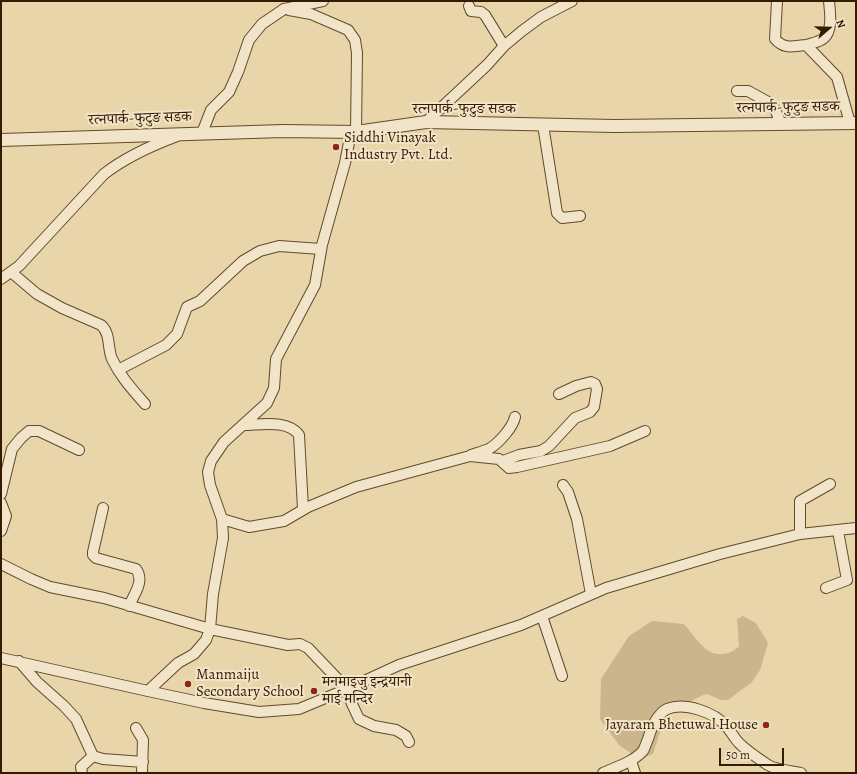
<!DOCTYPE html>
<meta charset="utf-8">
<style>
body{margin:0}
#map{position:relative;width:857px;height:774px;overflow:hidden;background:#e9d5aa;font-family:Alegreya,serif}
canvas{display:block}
.frame{position:absolute;inset:0;border:2px solid #351b00;pointer-events:none}
.north{position:absolute;left:809px;top:8px;width:40px;height:40px;-webkit-text-stroke:3px #f1e4c8;paint-order:stroke;rotate:70deg;font-size:11px;font-weight:700;line-height:16px;text-align:center;color:#351b00}
.north::after{content:'';display:block;margin:auto;width:14px;height:18px;background:#351b00;clip-path:polygon(50% 0,100% 100%,50% 72%,0 100%)}
.scale{position:absolute;left:719px;top:748px;width:65px;height:18px;box-sizing:border-box;border:2px solid #351b00;border-top:0;padding-left:5px;font-size:12px;line-height:14px;white-space:nowrap;color:#351b00;-webkit-text-stroke:3px #f1e4c8;paint-order:stroke}
</style>
<div id="map">
<canvas width="857" height="774"></canvas>
<div class="frame"></div>
<div class="north">N</div>
<div class="scale">50 m</div>
</div>
<script>
const g = document.querySelector('canvas').getContext('2d');
g.lineJoin = 'round';
function paint(path, color) {
  g.fillStyle = color;
  g.fill(path, 'evenodd');
}
function trace(path, color, width, dash) {
  g.strokeStyle = color;
  g.lineWidth = width;
  g.lineCap = dash ? 'butt' : 'round';
  g.setLineDash(dash || []);
  g.stroke(path);
}
function drawText(font, color, halo, rows, align = 'center') {
  g.font = font + ' Alegreya,"Noto Serif Devanagari",serif';
  g.lineWidth = 4;
  g.setLineDash([]);
  g.textBaseline = 'middle';
  g.strokeStyle = halo;
  g.fillStyle = color;
  for (const [text, x, y, turn = 0] of rows) {
    g.save();
    g.translate(x, y);
    g.rotate((+turn || 0) * Math.PI / 180);
    g.textAlign = isNaN(turn) ? turn : align;
    if (halo) g.strokeText(text, 0, 0);
    g.fillText(text, 0, 0);
    g.restore();
  }
}
paint(new Path2D(`
 M 743,616 L 756,623 L 768,643 L 760,670 L 752,682 L 728,700 L 721,700 L 707,694 L 701,696 L 675,709 L 664,719 L 653,754 L 639,759 L 619,745 L 600,719 L 601,679 L 629,636 L 652,621 L 684,624 C 690,631 700,645 707,650 C 717,657 731,655 739,646 L 737,619 Z`), '#cab58d');
const minor = new Path2D(`
 M 777,1 L 775,39 C 785,50 793,46 806,45 L 837,77 L 850,123
 M 469,6 L 471,11 L 481,12 L 485,15 L 504,46
 M 289,10 L 311,14 L 348,30 L 355,40 L 357,53 L 356,132
 M 806,45 C 812,43 820,42 824,38 C 833,30 830,12 829,1
 M 737,91 L 748,91 L 768,102 L 775,109 L 781,124
 M 426,122 L 487,65 L 504,46 L 522,31 L 541,17 L 572,1
 M 543,125 L 557,213 L 562,218 L 580,216
 M 351,132 L 345,163 L 322,245 L 315,285 L 276,359 L 274,388 L 267,403 L 224,442 L 211,461 L 208,472 L 210,485 L 222,519 L 223,538 L 213,594 L 210,629 L 288,645 L 300,644 L 308,648 L 347,689 L 352,704 L 359,719 L 374,726 L 396,730 L 406,736 L 409,742
 M 202,133 L 211,110 L 229,92 L 238,72 L 249,40 L 262,24 L 284,9 L 323,1
 M 11,272 L 37,294 L 62,308 L 101,325 C 111,334 107,347 112,359 C 120,376 132,389 145,404
 M 1,279 L 19,266 L 104,174 C 126,157 150,146 177,136
 M 118,370 L 166,345 L 177,334 L 187,307 L 200,301 L 243,261 L 260,251 L 279,246 L 321,249
 M 243,425 C 260,425 288,419 299,435 L 303,509
 M 471,455 C 477,453 484,451 489,449 C 499,443 513,427 515,417
 M 503,461 L 519,455 L 541,451 L 549,446 L 575,418 L 590,412 L 594,407 L 597,389 L 595,384 L 591,382 L 576,386 L 559,394
 M 563,485 L 568,492 L 577,519 L 591,594
 M 1,494 L 12,449 L 21,438 L 29,431 L 39,431 L 79,450
 M 1,503 L 6,516 L 1,531
 M 103,508 L 93,552 L 93,555 L 96,558 L 136,569 C 145,581 134,594 129,606
 M 222,519 L 249,527 L 284,521 L 308,507 L 356,487 L 470,456 L 499,459 L 509,468 L 517,467 L 610,446 L 645,431
 M 800,534 L 800,501 L 830,484
 M 1,564 L 31,579 L 50,587 L 104,598 L 210,629 L 206,640 L 194,654 L 178,663 L 148,691 L 1,658
 M 826,588 L 847,580 L 838,531
 M 542,616 L 562,676
 M 19,661 L 37,682 L 64,706 L 76,719 L 93,756
 M 148,691 L 204,703 L 259,712 L 299,709 L 347,689 L 399,665 L 521,625 L 606,588 L 720,554 L 800,534 L 856,528
 M 136,728 L 143,740 L 142,773
 M 631,761 L 635,773
 M 82,773 L 81,767 L 93,756 L 103,759 L 143,762
 M 603,773 C 616,767 633,762 643,751 C 645,748 646,743 648,739 C 651,729 657,714 667,709 C 685,702 714,712 726,726 C 731,731 734,738 739,743 C 747,751 759,759 768,765 C 776,770 792,771 801,773`);
const tertiary = new Path2D(`
 M 1,140 L 283,131 L 356,132 L 426,122 L 614,126 L 856,123`);
trace(minor, '#624a2a', 12);
trace(tertiary, '#624a2a', 14);
trace(minor, '#f1e4c8', 10);
trace(tertiary, '#f1e4c8', 12);
for (const [x, y, r, color] of [
 [336,147,4,"#8f2418"],
 [188,684,4,"#8f2418"],
 [314,691,4,"#8f2418"],
 [766,725,4,"#8f2418"]
]) {
  const dot = new Path2D();
  dot.arc(x, y, r, 0, 2 * Math.PI);
  g.fillStyle = color;
  g.fill(dot);
  trace(dot, '#f1e4c8', 1.5);
}
drawText('15px', '#351b00', '#f1e4c8', [
 ["रत्नपार्क-फुटुङ सडक",788,108,-1],
 ["रत्नपार्क-फुटुङ सडक",464,109],
 ["रत्नपार्क-फुटुङ सडक",140,119,-2]
]);
drawText('15px', '#351b00', '#f1e4c8', [
 ["Siddhi Vinayak",344,138],
 ["Industry Pvt. Ltd.",344,155],
 ["Manmaiju",196,675],
 ["Secondary School",196,692],
 ["मनमाइजु इन्द्रयानी",322,682],
 ["माई मन्दिर",322,699],
 ["Jayaram Bhetuwal House",758,725,"right"]
], 'left');
</script>
